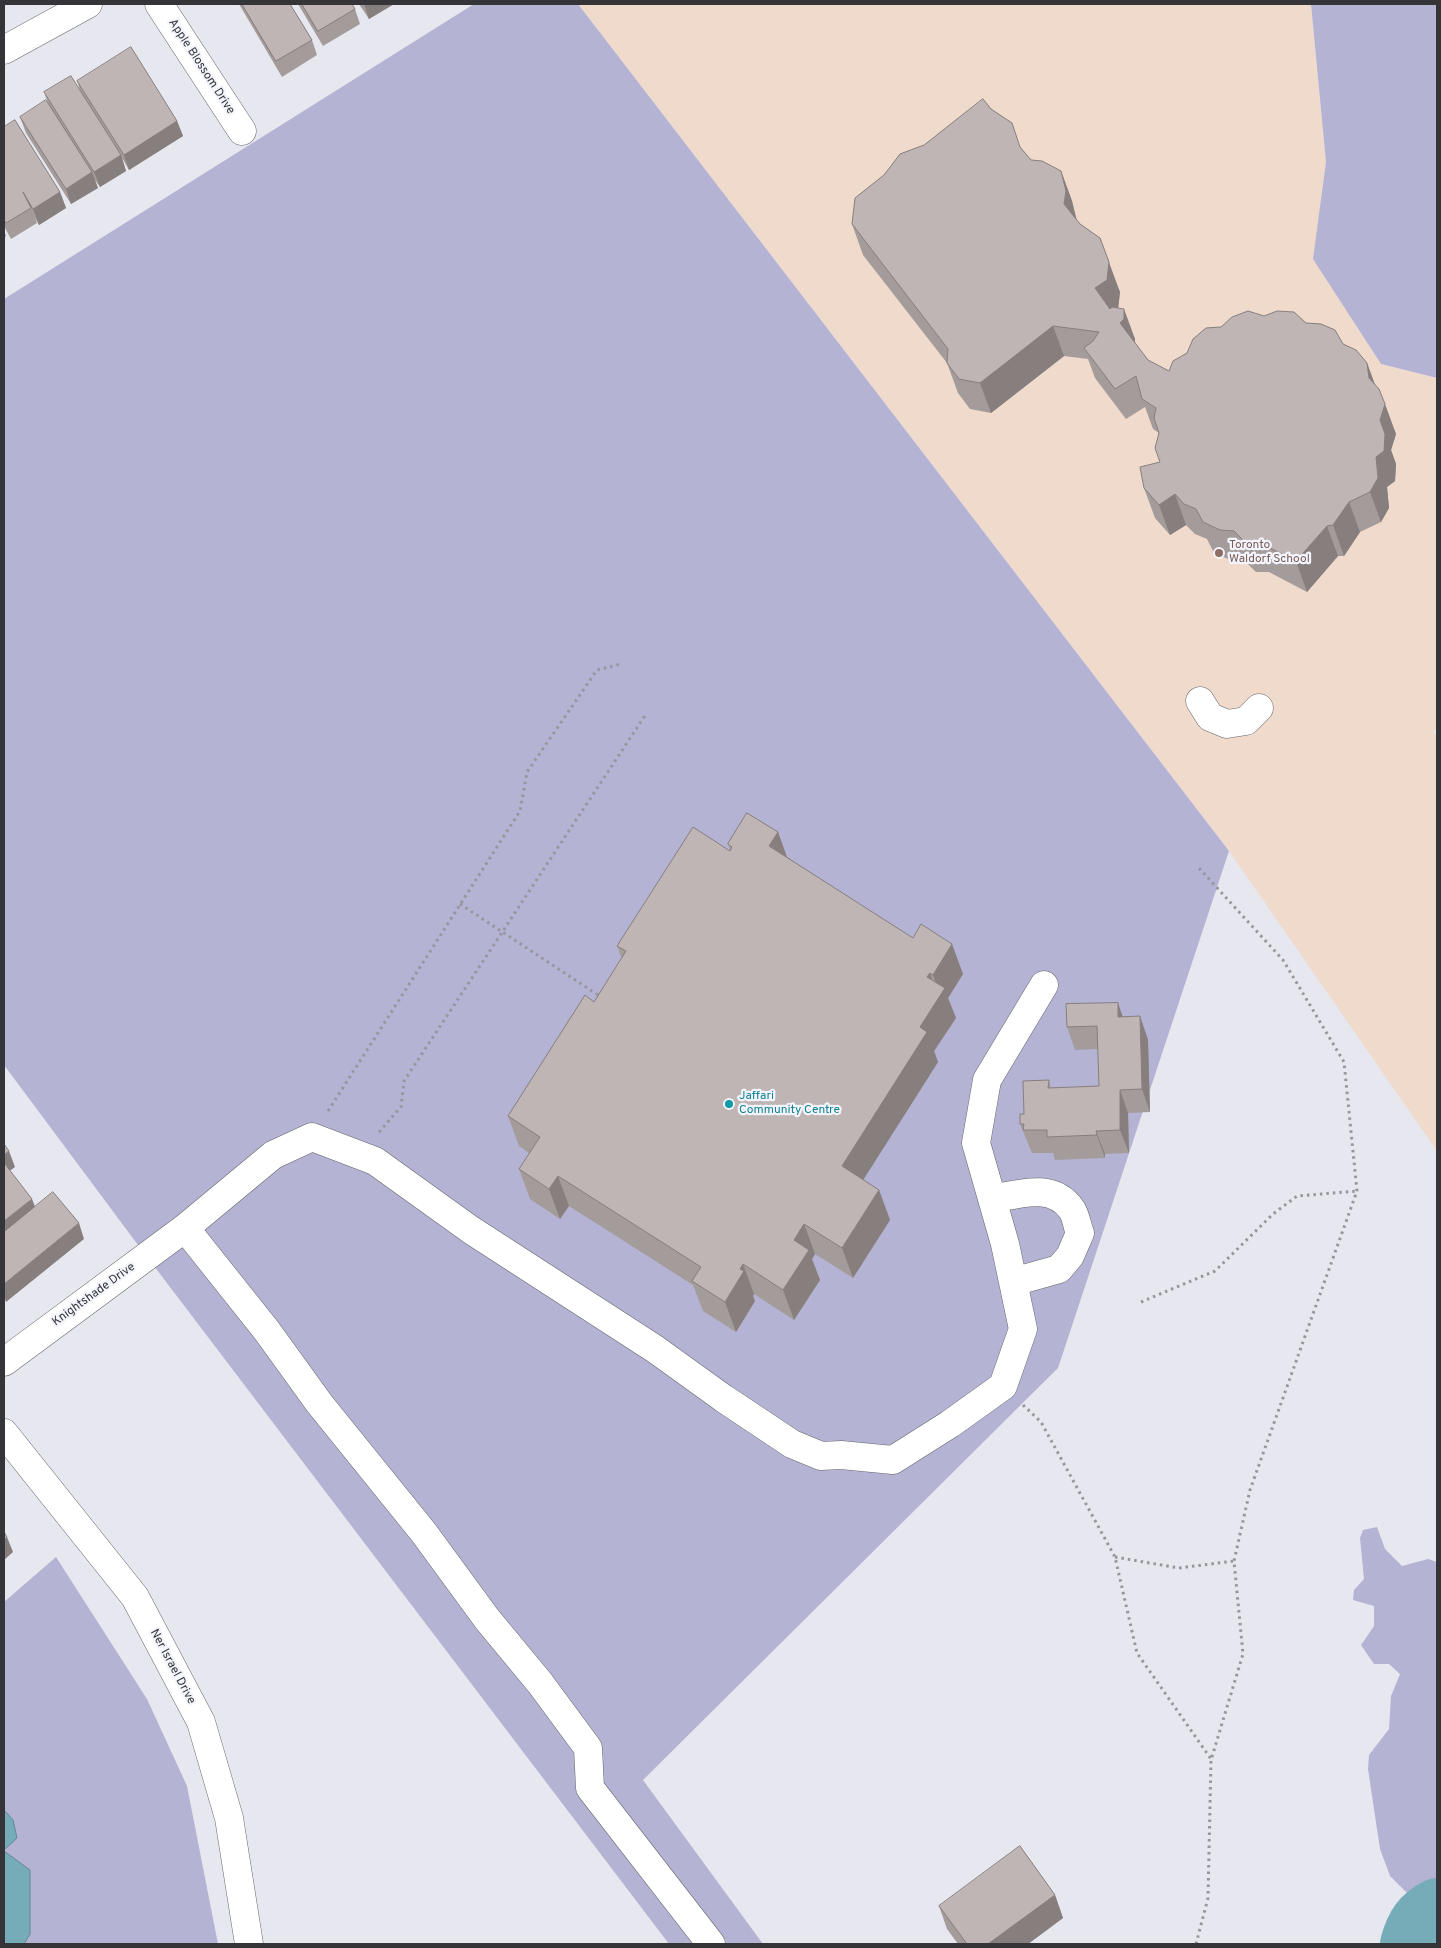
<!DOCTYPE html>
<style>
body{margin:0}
#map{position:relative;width:1441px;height:1948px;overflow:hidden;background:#e7e7f0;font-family:Overpass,sans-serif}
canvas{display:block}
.frame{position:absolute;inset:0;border:5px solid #353539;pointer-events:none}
</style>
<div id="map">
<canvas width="1441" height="1948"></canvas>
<div class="frame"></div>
</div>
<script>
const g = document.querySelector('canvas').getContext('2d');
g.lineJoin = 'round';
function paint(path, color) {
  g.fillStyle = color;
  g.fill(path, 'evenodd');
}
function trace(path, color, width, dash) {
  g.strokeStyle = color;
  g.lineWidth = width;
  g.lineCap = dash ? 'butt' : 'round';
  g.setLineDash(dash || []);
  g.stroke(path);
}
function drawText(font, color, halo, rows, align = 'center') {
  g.font = font + ' Overpass,sans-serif';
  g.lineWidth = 4.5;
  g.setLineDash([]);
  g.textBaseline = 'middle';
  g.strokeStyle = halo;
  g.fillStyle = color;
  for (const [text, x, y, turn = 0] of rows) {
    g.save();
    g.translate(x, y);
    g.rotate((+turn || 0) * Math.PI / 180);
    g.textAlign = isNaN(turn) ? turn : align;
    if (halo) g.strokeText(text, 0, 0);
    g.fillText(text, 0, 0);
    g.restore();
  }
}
paint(new Path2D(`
 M 578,4 L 1311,4 L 1326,162 L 1314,259 L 1381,364 L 1437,378 L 1437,728 L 1433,732 L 1437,737 L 1437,1151 L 1229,851 Z`), '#efdacc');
paint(new Path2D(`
 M 474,4 L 578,4 L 1229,851 L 1058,1368 L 643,1780 L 763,1944 L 669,1944 L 135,1241 L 4,1065 L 4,299 Z
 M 1311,4 L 1437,4 L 1437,378 L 1381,364 L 1313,259 L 1326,162 Z
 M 1377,1527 L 1385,1549 L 1402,1566 L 1428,1559 L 1437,1562 L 1437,1922 L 1424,1934 L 1419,1944 L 1398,1944 L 1397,1934 L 1407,1907 L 1407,1893 L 1390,1876 L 1380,1849 L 1368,1769 L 1369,1755 L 1389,1729 L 1391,1696 L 1400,1674 L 1389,1664 L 1374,1664 L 1361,1645 L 1374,1626 L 1374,1606 L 1353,1600 L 1354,1590 L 1364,1579 L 1360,1538 L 1363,1530 Z
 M 56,1557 L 147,1699 L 187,1786 L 218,1944 L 4,1944 L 4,1602 Z`), '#b4b3d4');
const water = new Path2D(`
 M 4,1810 L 13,1820 L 17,1838 L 4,1850 Z
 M 4,1851 L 30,1870 L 30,1934 L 24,1944 L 4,1944 Z`);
paint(water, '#75acb8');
trace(water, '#628892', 1);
trace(new Path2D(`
 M 1407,1944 C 1412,1925 1419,1914 1437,1905`), '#75acb8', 54);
const minor = new Path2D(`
 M 159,4 L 242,131
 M 4,50 L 88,4
 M 1200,701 L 1210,717 L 1227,724 L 1246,721 L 1259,708
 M 992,1199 C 1019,1194 1053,1182 1072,1210 C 1076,1216 1077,1226 1080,1233 L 1070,1256 L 1059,1269 L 1013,1282
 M 185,1228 L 267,1331 L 319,1403 L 424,1533 L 487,1619 L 540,1683 L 588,1748 L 590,1788 L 711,1944
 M 4,1362 L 185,1228 L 273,1155 L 312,1137 L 375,1161 L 471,1230 L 655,1349 L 723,1398 L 792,1444 L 821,1456 L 841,1455 L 893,1460 L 950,1424 L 1003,1386 L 1023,1329 L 1005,1244 L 976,1143 L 987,1080 L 1044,985
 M 4,1433 L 135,1597 L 201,1722 L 229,1818 L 249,1944`);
trace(minor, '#64646b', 29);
trace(new Path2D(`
 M 460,904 L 598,995
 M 328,1111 L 520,811 L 527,772 L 597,670 L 621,664
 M 379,1132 L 401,1107 L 404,1081 L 646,714
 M 1141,1302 L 1215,1271 L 1273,1214 L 1297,1196 L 1357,1191
 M 1023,1405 L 1041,1422 L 1115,1557 L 1137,1653 L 1211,1759
 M 1115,1557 L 1179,1568 L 1234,1561
 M 1196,1944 L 1208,1898 L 1211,1760 L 1243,1654 L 1234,1561 L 1250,1490 L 1357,1191 L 1344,1062 L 1283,960 L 1198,867`), '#96969c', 3, [2.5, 4]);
trace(minor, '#fff', 28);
paint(new Path2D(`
 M 239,4 L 290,4 L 312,40 L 317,55 L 282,77 Z
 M 298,4 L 352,4 L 355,9 L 360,24 L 323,46 Z
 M 359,4 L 394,4 L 369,19 Z
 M 77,81 L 177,121 L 183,136 L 129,170 L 122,158 L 126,171 L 100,187 L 94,179 L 98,188 L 71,204 L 26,133 L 20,117 L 48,103 L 44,92 L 81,93 Z
 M 4,127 L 60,192 L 66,208 L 39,225 L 35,218 L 37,223 L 11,239 L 4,226 Z
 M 924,145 L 1020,147 L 1031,160 L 1061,171 L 1072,201 L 1076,219 L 1120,292 L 1118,308 L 1135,339 L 1135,343 L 1148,360 L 1169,371 L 1187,353 L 1221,327 L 1264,316 L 1306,323 L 1343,344 L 1367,363 L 1375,385 L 1396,434 L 1391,450 L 1396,464 L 1395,481 L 1387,487 L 1389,508 L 1381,522 L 1360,532 L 1344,556 L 1338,556 L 1307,592 L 1269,572 L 1256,572 L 1245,561 L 1231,560 L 1214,553 L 1207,539 L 1195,534 L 1186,525 L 1170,535 L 1155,518 L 1144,488 L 1160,462 L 1159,433 L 1153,429 L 1145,407 L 1126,419 L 1095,378 L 1088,359 L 1064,356 L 991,413 L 970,409 L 958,393 L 947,363 L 863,255 L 852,224 Z
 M 4,230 L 6,236 L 4,238 Z
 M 778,832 L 787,857 L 963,974 L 948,998 L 956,1018 L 934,1051 L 938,1062 L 863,1180 L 879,1190 L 890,1220 L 853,1278 L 815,1254 L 812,1259 L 820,1280 L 794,1320 L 754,1294 L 753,1296 L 755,1301 L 736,1332 L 703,1311 L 693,1285 L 569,1206 L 560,1219 L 530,1199 L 519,1169 L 529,1153 L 519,1146 L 508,1116 L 594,1002 L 622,959 L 617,946 L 730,851 L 730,850 L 728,844 Z
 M 1140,1016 L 1148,1040 L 1150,1112 L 1128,1113 L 1129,1153 L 1105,1154 L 1105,1158 L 1055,1160 L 1053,1153 L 1032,1153 L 1020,1124 L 1024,1114 L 1049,1080 L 1051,1088 L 1099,1086 L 1098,1049 L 1075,1050 L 1067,1027 L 1123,1017 Z
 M 1055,1895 L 1063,1918 L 1028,1944 L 958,1944 L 947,1929 L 939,1906 Z`), '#a49c9b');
paint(new Path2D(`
 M 364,4 L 394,4 L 369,19 Z
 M 177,121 L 183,136 L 129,170 L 124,155 Z
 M 121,155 L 126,171 L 100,187 L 94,172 Z
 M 1061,171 L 1072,201 L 1077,221 L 1064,204 Z
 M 92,172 L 98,188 L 71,204 L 66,189 Z
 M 60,192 L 66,208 L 39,225 L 33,209 Z
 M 1100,238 L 1120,292 L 1118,310 L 1106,319 L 1095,288 Z
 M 1124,309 L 1135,339 L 1135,349 L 1120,323 Z
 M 1053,326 L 1064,356 L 991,413 L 980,383 Z
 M 1367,363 L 1378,393 L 1369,378 Z
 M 1385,404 L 1396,434 L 1391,450 L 1396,464 L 1395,481 L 1387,487 L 1389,508 L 1381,522 L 1370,492 L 1376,457 L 1380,420 Z
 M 1175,494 L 1186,525 L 1170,535 L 1159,505 Z
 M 1349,502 L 1360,532 L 1344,556 L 1333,525 Z
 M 1327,526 L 1338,556 L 1307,592 L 1296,561 Z
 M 778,832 L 789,863 L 769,846 Z
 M 952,944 L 963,974 L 948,998 L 956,1018 L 934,1051 L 938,1062 L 853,1196 L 842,1166 L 920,1027 L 927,977 L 930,973 L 938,998 L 940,995 L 933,975 Z
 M 1118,1003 L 1126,1026 L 1118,1017 Z
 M 1140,1016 L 1148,1040 L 1150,1112 L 1142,1089 Z
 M 1120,1090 L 1128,1113 L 1129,1153 L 1120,1130 Z
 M 1096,1131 L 1105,1154 L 1105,1158 L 1097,1135 Z
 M 9,1151 L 15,1167 L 4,1175 L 4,1155 Z
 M 558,1176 L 569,1206 L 560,1219 L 549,1189 Z
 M 879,1190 L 890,1220 L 853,1278 L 842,1248 Z
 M 32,1199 L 38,1214 L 4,1241 L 4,1221 Z
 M 79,1223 L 84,1239 L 6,1302 L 4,1295 L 4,1284 Z
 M 804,1224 L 815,1254 L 812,1259 L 820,1280 L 794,1320 L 783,1290 L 794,1240 Z
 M 743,1264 L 754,1294 L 753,1296 L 755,1301 L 736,1332 L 725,1302 Z
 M 7,1537 L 13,1552 L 4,1560 L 4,1540 Z
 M 1055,1895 L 1063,1918 L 1028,1944 L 988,1944 Z`), '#867f7e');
const building = new Path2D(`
 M 242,4 L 290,4 L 312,40 L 276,61 Z
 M 302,4 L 352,4 L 355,9 L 318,31 Z
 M 131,47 L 177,121 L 124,155 L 77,81 Z
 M 71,76 L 121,155 L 94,172 L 44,92 Z
 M 983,99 L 991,109 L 1012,123 L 1020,147 L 1031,160 L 1042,161 L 1061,171 L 1066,191 L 1064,204 L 1080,224 L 1100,238 L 1109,262 L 1107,280 L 1095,288 L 1110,309 L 1112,307 L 1124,309 L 1124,319 L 1120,323 L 1148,360 L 1169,371 L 1173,361 L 1187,353 L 1193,339 L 1206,328 L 1221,327 L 1232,317 L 1248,311 L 1264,316 L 1277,311 L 1294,312 L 1306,323 L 1321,324 L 1335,330 L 1343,344 L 1356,350 L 1367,363 L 1369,378 L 1379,389 L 1385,404 L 1380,420 L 1385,434 L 1384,451 L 1376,457 L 1378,478 L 1370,492 L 1349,502 L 1333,525 L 1327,526 L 1296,561 L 1258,542 L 1245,542 L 1234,531 L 1220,530 L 1203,522 L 1196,509 L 1184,504 L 1175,494 L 1159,505 L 1144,488 L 1140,467 L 1160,462 L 1155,448 L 1159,433 L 1154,418 L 1156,408 L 1142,399 L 1136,376 L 1115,389 L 1084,348 L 1093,341 L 1099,332 L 1053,326 L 980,383 L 959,379 L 947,363 L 948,349 L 852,224 L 855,198 L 884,175 L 900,154 L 924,145 Z
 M 46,100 L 92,172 L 66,189 L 20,117 Z
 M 15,120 L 60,192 L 33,209 L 23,192 L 31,208 L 6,223 L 4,220 L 4,127 Z
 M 747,813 L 778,832 L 769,846 L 913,938 L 921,924 L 952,944 L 933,975 L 930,973 L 927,977 L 945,988 L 920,1027 L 927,1032 L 842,1166 L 879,1190 L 842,1248 L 804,1224 L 794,1240 L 809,1250 L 783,1290 L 743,1264 L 740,1269 L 744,1271 L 725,1302 L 692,1281 L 701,1267 L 558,1176 L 549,1189 L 519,1169 L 540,1137 L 508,1116 L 585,995 L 594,1002 L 626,951 L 617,946 L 693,827 L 730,851 L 732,847 L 728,844 Z
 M 1118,1003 L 1118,1017 L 1140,1016 L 1142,1089 L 1120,1090 L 1120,1130 L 1096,1131 L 1097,1135 L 1047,1137 L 1047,1130 L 1023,1130 L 1024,1124 L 1020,1124 L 1020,1114 L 1024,1114 L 1023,1081 L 1049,1080 L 1048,1088 L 1099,1086 L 1097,1026 L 1067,1027 L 1066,1004 Z
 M 4,1144 L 9,1151 L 4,1155 Z
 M 5,1164 L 32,1199 L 4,1221 L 4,1165 Z
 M 53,1192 L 79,1223 L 4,1284 L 4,1232 Z
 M 4,1532 L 7,1537 L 4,1540 Z
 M 1020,1846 L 1055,1895 L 988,1944 L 967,1944 L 939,1906 Z`);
paint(building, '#bfb5b4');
trace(building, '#867f7e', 1);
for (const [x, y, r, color] of [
 [1219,553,5,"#8d6e63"],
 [729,1104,5,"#0f9aa8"]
]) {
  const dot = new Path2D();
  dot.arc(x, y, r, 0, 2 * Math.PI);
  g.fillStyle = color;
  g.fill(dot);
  trace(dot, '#f4f4fd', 2);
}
drawText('12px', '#353539', '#f4f4fd', [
 ["Apple Blossom Drive",201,67,57],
 ["Knightshade Drive",94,1295,-36],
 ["Ner Israel Drive",172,1667,62]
]);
drawText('12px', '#785e54', '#f4f4fd', [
 ["Toronto",1229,546],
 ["Waldorf School",1229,560]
], 'left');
drawText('12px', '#0d838f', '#f4f4fd', [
 ["Jaffari",739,1097],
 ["Community Centre",739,1111]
], 'left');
</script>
